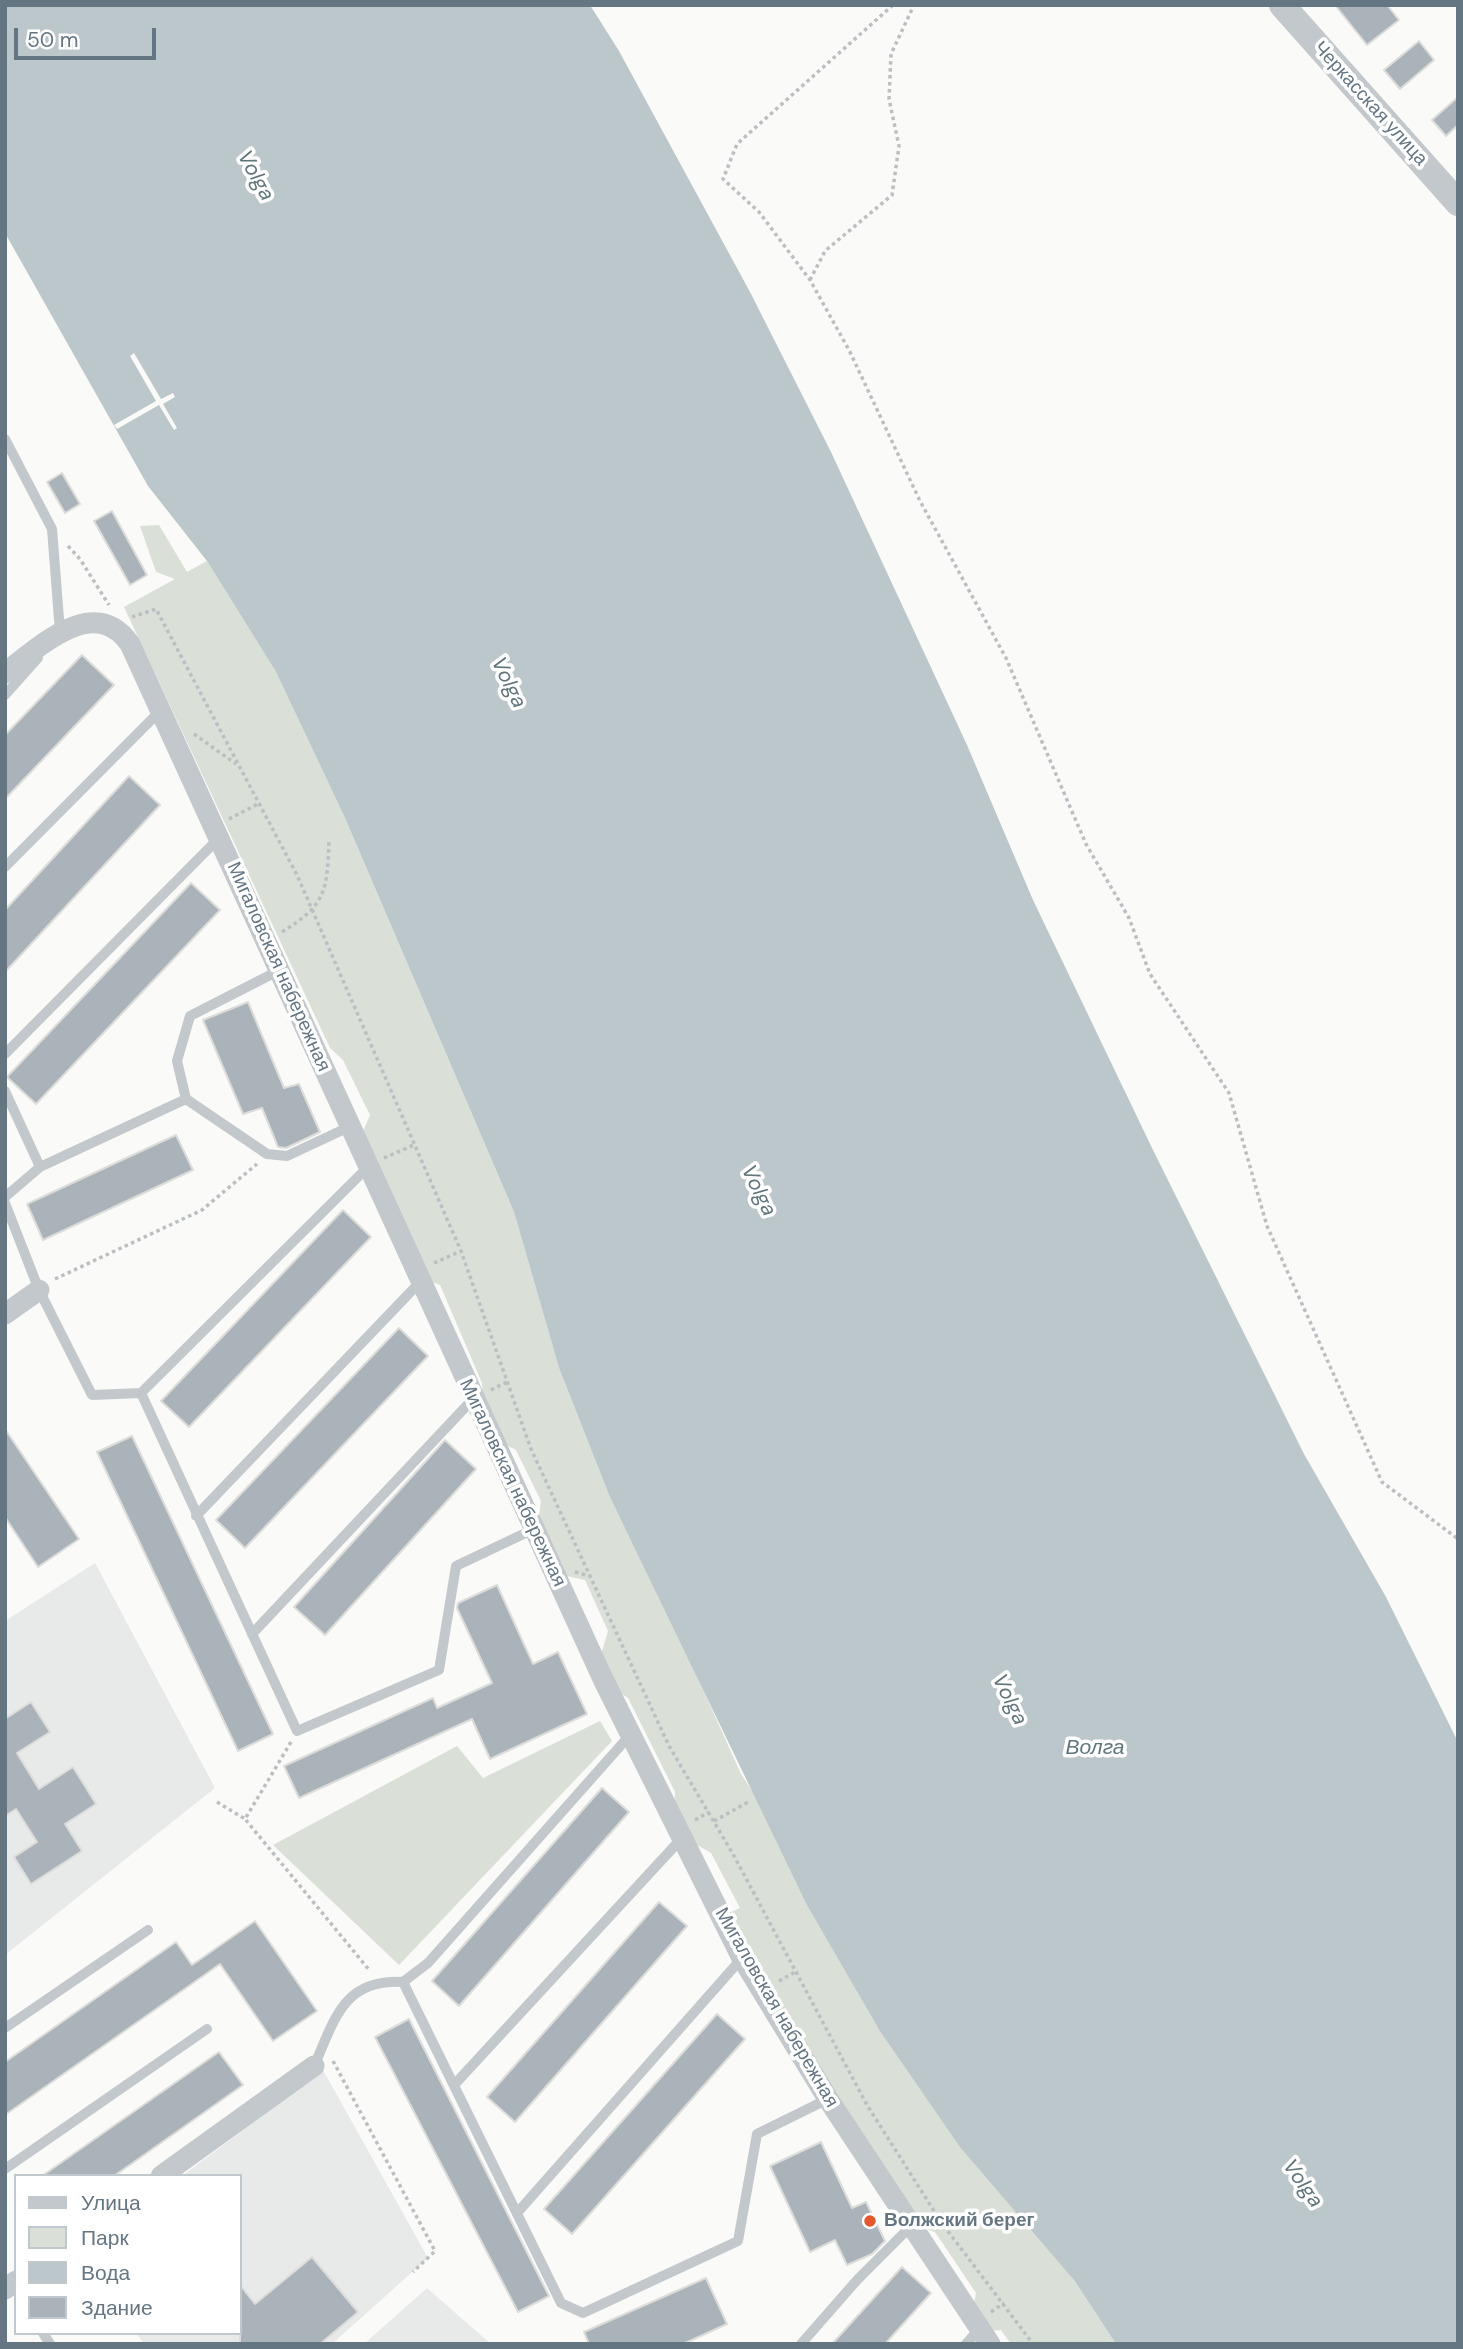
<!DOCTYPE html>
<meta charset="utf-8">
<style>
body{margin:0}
#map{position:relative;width:1463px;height:2349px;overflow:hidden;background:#fafaf8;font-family:"DM Sans",sans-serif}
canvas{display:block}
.frame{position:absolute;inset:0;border:7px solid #657683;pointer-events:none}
.legend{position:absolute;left:14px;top:2174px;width:228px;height:161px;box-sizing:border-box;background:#fff;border:2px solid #c1c8cd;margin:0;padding:9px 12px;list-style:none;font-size:21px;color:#657683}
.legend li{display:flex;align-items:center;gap:14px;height:35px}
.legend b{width:35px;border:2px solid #c1c8cd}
.scale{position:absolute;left:14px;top:28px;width:142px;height:32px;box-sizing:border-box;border:4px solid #657683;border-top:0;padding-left:9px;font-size:21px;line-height:24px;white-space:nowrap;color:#657683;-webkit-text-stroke:5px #fff;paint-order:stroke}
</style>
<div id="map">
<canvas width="1463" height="2349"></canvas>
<div class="frame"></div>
<ul class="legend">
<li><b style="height:9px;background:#c3c8cc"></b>Улица</li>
<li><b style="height:19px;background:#dadfd7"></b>Парк</li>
<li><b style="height:19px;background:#bbc7cb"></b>Вода</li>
<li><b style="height:19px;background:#aab3b9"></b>Здание</li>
</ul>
<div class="scale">50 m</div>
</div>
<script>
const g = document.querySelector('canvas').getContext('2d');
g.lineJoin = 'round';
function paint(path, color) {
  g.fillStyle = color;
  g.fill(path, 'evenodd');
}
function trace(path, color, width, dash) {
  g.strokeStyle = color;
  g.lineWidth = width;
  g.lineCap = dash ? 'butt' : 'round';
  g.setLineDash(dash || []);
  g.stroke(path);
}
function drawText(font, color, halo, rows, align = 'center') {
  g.font = font + ' "DM Sans",sans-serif';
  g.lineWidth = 7;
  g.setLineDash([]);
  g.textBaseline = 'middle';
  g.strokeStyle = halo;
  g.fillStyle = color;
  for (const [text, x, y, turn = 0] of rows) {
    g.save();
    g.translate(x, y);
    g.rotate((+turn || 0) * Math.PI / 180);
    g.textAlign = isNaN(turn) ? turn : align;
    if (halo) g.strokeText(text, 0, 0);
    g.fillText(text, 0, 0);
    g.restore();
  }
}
paint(new Path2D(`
 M 95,1563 L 215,1788 L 5,1955 L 5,1621 Z
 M 323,2070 L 428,2258 L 332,2344 L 144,2344 L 136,2333 L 240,2333 L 240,2176 L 182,2176 Z
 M 427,2288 L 491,2344 L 364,2344 Z`), '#e8e9e9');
paint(new Path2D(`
 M 159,525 L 187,572 L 207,561 L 276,672 L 345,818 L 514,1212 L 559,1368 L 609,1495 L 677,1632 L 741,1774 L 1116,2344 L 1011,2344 L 1001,2330 L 987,2331 L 973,2309 L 976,2293 L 935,2232 L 919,2227 L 834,2094 L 727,1914 L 740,1908 L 711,1853 L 692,1842 L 674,1808 L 675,1792 L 628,1698 L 614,1689 L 600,1658 L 608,1631 L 585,1580 L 562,1575 L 539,1517 L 541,1501 L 516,1450 L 500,1442 L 483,1402 L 482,1383 L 440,1285 L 429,1281 L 362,1134 L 370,1115 L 343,1060 L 330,1048 L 124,607 L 175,579 L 156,572 L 140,526 Z
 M 600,1721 L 612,1741 L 399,1965 L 273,1845 L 457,1746 L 483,1778 Z`), '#dadfd7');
paint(new Path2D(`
 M 5,5 L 590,5 L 619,51 L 750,292 L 831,452 L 967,745 L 1033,900 L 1153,1150 L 1304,1454 L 1386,1597 L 1458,1742 L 1458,2344 L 1116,2344 L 1074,2280 L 960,2147 L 880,2031 L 807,1905 L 609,1495 L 559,1368 L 514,1212 L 345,818 L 276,672 L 207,561 L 148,486 L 5,233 Z`), '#bbc7cb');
paint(new Path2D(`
 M 134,353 L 161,399 L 173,393 L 175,397 L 163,404 L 177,428 L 174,430 L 159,405 L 117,429 L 114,425 L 156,401 L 130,356 Z`), '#fafaf8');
const building = new Path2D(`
 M 1335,5 L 1387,5 L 1399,20 L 1367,45 Z
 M 1419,41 L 1434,60 L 1400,89 L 1384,70 Z
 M 1458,97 L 1458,125 L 1446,136 L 1432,120 Z
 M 62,473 L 80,504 L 65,513 L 47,482 Z
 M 112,511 L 147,575 L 130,585 L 94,521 Z
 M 82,655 L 114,685 L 5,799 L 5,735 Z
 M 129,776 L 160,805 L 5,972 L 5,910 Z
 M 191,883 L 220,910 L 36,1104 L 7,1077 Z
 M 248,1002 L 284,1088 L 299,1084 L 320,1132 L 286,1148 L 278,1147 L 262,1108 L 243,1114 L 203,1020 Z
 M 176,1135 L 193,1170 L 43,1240 L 27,1204 Z
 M 343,1210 L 371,1237 L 189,1427 L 161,1401 Z
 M 399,1328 L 428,1356 L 245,1548 L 216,1520 Z
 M 5,1429 L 79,1539 L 38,1567 L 5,1517 Z
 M 132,1436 L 273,1734 L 238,1751 L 97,1452 Z
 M 445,1440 L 476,1469 L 325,1635 L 294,1607 Z
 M 497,1585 L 533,1664 L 558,1652 L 587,1714 L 490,1759 L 472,1719 L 299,1798 L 284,1766 L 433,1698 L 437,1708 L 492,1683 L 457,1608 L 458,1603 Z
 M 31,1702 L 50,1732 L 17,1753 L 39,1789 L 73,1767 L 96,1804 L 65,1824 L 82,1851 L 31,1884 L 14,1857 L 37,1842 L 16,1809 L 5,1816 L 5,1719 Z
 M 602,1788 L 629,1812 L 459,2006 L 432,1981 Z
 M 659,1902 L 687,1926 L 515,2122 L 487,2097 Z
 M 255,1921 L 317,2011 L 273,2041 L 220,1964 L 5,2115 L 5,2062 L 176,1942 L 192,1965 Z
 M 717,2014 L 745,2039 L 572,2234 L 544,2209 Z
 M 409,2019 L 549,2296 L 518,2312 L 375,2037 Z
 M 219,2052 L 243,2085 L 114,2176 L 42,2176 Z
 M 821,2142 L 852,2208 L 866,2202 L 885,2241 L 872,2254 L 847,2265 L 835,2240 L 810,2252 L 770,2166 Z
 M 312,2257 L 358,2312 L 320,2344 L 240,2344 L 240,2285 L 255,2304 Z
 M 902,2267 L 931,2293 L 885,2344 L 832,2344 Z
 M 706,2278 L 727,2324 L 683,2344 L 589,2344 L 584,2332 Z`);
paint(building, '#aab3b9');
trace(building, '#dcdcda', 2);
trace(new Path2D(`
 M 893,5 L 737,144 L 723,179 L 759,212 L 810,280 L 849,350 L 920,501 L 1006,658 L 1086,844 L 1129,918 L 1150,974 L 1229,1093 L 1267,1226 L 1382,1482 L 1458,1539
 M 810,280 L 825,251 L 892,195 L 899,146 L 889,99 L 891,54 L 914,5
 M 68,546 L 80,559 L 109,605
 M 132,617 L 156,609 L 297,875 L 461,1251 L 531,1449 L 669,1746 L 733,1854 L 867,2105 L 941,2222 L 1033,2344
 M 194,734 L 236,764
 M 229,819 L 258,804
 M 282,932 C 326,905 327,891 329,842
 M 384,1158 L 414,1145
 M 434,1263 L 461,1251
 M 55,1279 L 202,1210 L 257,1164
 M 491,1390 L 507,1382
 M 575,1572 L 590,1576
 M 291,1742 L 245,1819 L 370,1971
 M 217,1802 L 245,1819
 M 695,1820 L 709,1812
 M 714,1821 L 750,1801
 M 779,1981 L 795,1972
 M 333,2061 L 435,2251 L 413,2272
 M 991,2312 L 1004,2303`), '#bbbfc2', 3.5, [3.5, 3.5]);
trace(new Path2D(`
 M 5,439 L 52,529 L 60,632 L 57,635
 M 5,695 L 38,658
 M 5,867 L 161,710
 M 5,1054 L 219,838
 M 5,1091 L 40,1167 L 186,1099 L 177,1061 L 190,1016 L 280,970
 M 186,1099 L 267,1154 L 287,1156 L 351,1126
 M 5,1197 L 40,1167
 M 5,1203 L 39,1290 L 92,1395 L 141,1393 L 369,1166
 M 141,1393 L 297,1731 L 439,1670 L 456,1566 L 534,1529
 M 196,1516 L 421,1281
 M 252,1634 L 473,1399
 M 403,1982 L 561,2303 L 583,2313 L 738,2241 L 757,2134 L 828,2099
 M 5,2028 L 148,1930
 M 314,2066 C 335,2019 343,1979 403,1982 L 428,1963 L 630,1735
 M 454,2085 L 682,1838
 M 5,2169 L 207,2029
 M 517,2213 L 742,1958
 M 43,2333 L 50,2344
 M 801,2344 L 858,2279 L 912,2225
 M 966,2344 L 980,2328`), '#c3c8cc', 10);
trace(new Path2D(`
 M 5,673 C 39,647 94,593 130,644 L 603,1679 L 742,1958 L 828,2099 L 990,2344
 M 5,1314 L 39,1290
 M 161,2176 L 314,2066
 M 5,2289 L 16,2281`), '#c3c8cc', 21);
trace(new Path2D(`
 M 1282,5 L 1458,203`), '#c3c8cc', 26);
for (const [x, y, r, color] of [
 [870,2221,7,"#e4572e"]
]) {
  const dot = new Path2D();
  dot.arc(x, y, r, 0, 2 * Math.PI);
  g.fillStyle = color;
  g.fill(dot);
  trace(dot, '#fff', 2.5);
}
drawText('19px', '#657683', '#fff', [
 ["Черкасская улица",1370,104,48],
 ["Мигаловская набережная",278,967,66],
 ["Мигаловская набережная",512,1483,65],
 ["Мигаловская набережная",776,2008,60]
]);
drawText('bold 19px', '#657683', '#fff', [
 ["Волжский берег",884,2221]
], 'left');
drawText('italic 21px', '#60757c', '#fff', [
 ["Volga",255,176,61],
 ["Volga",508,683,64],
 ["Volga",758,1191,64],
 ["Volga",1009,1700,64],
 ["Волга",1095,1748],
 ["Volga",1302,2184,55]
]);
</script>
